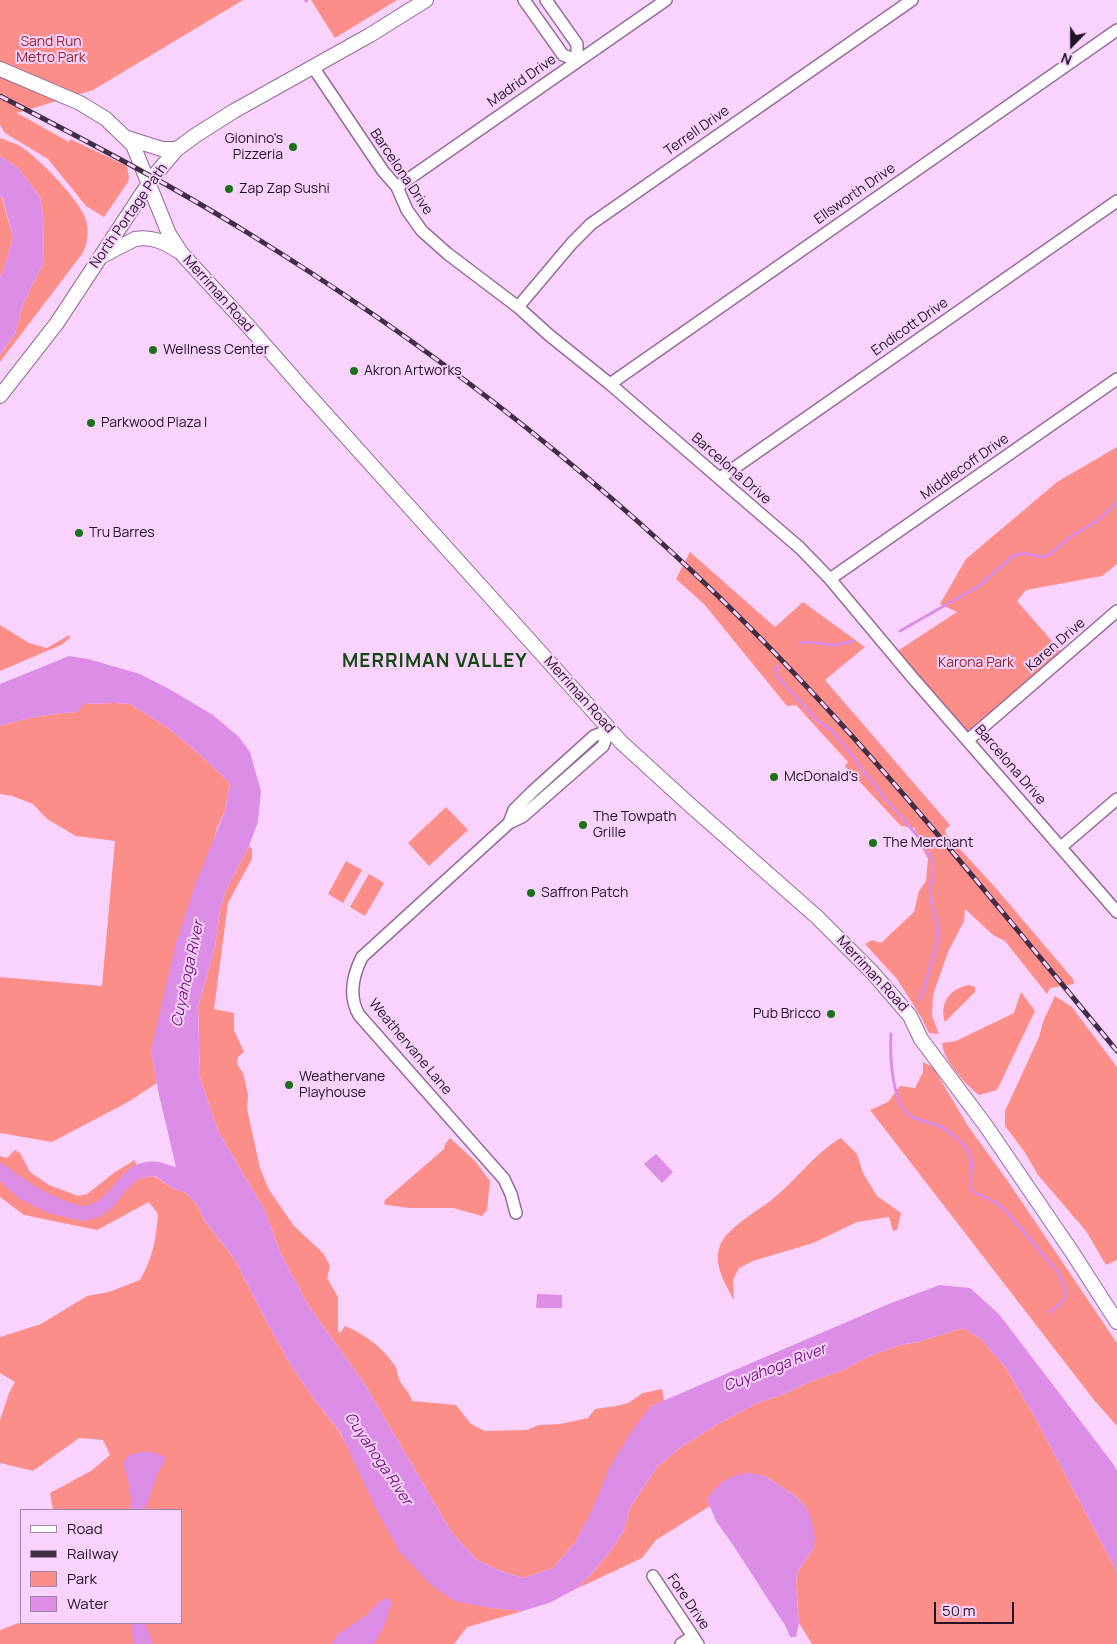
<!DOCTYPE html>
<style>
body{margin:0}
#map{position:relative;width:1117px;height:1644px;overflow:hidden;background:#f9d3fd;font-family:Manrope,sans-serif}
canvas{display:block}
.legend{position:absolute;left:20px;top:1509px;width:162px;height:115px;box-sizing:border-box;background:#f9d3fd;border:1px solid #a386a7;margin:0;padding:6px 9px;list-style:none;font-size:15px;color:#221225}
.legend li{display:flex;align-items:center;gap:10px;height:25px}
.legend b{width:25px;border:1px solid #a386a7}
.north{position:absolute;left:1047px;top:20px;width:50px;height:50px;-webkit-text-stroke:4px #f9d3fd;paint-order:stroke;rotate:202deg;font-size:14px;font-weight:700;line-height:20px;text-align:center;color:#221225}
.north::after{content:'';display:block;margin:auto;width:18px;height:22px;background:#221225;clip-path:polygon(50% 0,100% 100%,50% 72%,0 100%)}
.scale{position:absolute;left:934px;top:1602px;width:80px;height:22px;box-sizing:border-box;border:2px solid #221225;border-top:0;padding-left:6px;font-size:15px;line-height:18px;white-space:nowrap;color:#221225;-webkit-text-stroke:4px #f9d3fd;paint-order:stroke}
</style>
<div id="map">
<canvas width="1117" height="1644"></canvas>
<ul class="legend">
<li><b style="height:6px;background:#fff"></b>Road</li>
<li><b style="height:6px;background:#412d44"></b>Railway</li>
<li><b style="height:14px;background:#fc8e8a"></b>Park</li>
<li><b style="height:14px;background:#dc8ee6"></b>Water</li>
</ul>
<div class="north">N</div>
<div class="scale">50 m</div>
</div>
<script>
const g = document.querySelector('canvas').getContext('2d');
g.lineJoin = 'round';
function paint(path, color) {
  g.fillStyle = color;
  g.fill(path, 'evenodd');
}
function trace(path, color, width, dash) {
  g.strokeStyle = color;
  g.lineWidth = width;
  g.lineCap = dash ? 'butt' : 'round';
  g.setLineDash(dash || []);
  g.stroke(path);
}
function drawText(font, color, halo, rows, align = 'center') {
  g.font = font + ' Manrope,sans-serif';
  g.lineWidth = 4;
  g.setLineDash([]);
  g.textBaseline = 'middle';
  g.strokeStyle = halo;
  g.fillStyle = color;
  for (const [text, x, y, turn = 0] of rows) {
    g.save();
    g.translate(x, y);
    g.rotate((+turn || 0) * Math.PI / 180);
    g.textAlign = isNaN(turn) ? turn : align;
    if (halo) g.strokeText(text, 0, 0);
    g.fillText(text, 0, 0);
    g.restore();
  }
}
paint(new Path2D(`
 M 0,0 L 243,0 L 93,90 L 17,113 L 69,142 L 70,139 L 127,166 L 129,178 L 128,182 L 104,217 L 86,206 L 48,159 L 5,133 L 0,125 Z
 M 311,0 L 397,0 L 335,38 Z
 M 0,138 C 7,141 15,143 22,147 C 40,160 79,199 86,220 C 89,230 88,245 82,254 L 0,362 L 0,355 L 15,334 L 23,304 L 43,264 L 44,221 L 40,197 L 18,168 L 0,156 Z
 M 0,196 L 2,198 L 13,238 L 3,271 L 0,277 Z
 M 1117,447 L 1117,564 L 1102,576 L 1026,590 L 1017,601 L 1065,656 L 968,740 L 893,654 L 957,612 L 940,604 L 966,559 L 1057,482 Z
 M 690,552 L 775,627 L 803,602 L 865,647 L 825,680 L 950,825 L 945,830 L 946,834 L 994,886 L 1073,979 L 1074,984 L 1050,988 L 1047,994 L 1005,941 L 993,935 L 965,909 L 964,921 L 948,952 L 933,995 L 932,1016 L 939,1034 L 929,1033 L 920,1015 L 897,979 L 865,944 L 872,940 L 881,943 L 914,912 L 919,891 L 926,881 L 928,859 L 916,836 L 915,828 L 901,826 L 845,766 L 848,762 L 796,705 L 787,706 L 704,604 L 676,579 Z
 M 0,625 L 29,643 L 47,648 L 69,635 L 70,638 L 61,645 L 0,671 Z
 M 114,703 L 130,704 L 168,728 L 198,753 L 230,783 L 225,811 L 217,828 L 151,1051 L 157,1083 L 128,1102 L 52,1142 L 0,1133 L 0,977 L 102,986 L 115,841 L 76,836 L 47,819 L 33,804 L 12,796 L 0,794 L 0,726 C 26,718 51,713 78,712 L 82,704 Z
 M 446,807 L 468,830 L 429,866 L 408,843 Z
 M 249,846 L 252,849 L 252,859 L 228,903 L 214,1009 L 234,1013 L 234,1030 L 244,1052 L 238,1057 L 237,1064 L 243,1073 L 248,1095 L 247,1108 L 254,1141 L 260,1168 L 268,1188 L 293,1225 L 323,1253 L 330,1266 L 327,1278 L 338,1297 L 338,1331 L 340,1333 L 345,1326 C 364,1334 384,1348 395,1366 C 398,1370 397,1376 400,1381 C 404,1389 409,1391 412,1401 L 456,1405 L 471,1424 L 485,1431 L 527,1430 L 539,1425 L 560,1424 L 588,1418 L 595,1409 L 616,1406 L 628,1403 L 643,1393 L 662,1389 L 664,1401 L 651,1406 L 575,1542 L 553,1568 L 523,1578 L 501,1571 L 477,1560 L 452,1533 L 364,1383 L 308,1305 L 280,1252 L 265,1211 L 218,1131 L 200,1078 L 198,1007 L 215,947 L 220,909 L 227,888 Z
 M 346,861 L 362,870 L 343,903 L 328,894 Z
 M 369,874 L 384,883 L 365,916 L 350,907 Z
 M 969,985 L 975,987 L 975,992 L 945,1022 C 939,1003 950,988 969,985 Z
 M 1021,992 L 1035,1011 L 997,1090 L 979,1095 C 965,1084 943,1060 942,1043 L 956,1041 L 1014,1013 Z
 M 1055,996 L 1072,1007 L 1117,1067 L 1117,1260 L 1106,1265 L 1086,1231 L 1038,1175 L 1024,1151 L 1005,1126 L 1005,1111 L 1039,1037 L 1043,1022 Z
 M 923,1062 L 933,1067 L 968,1126 L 1007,1180 L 1117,1343 L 1117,1426 L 1094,1400 L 870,1110 L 888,1102 L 900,1086 L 915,1088 L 923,1072 Z
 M 450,1138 L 475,1161 L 490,1181 L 487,1210 L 482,1216 L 453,1208 L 409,1208 L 386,1205 L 384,1203 L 385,1200 L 444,1149 L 445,1144 Z
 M 841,1138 L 857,1154 L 863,1173 L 877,1196 L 901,1213 L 897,1230 L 893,1231 L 889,1217 L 857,1222 L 813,1243 L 753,1261 L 739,1268 L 733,1280 L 734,1300 C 726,1285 714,1267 719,1249 C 724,1228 759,1211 775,1197 C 797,1179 817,1151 841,1138 Z
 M 15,1150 L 20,1153 L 30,1172 L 49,1185 L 78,1196 L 87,1194 L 115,1172 L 135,1160 L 140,1178 L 154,1176 L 174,1189 L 186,1193 L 197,1205 L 204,1220 L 235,1260 L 267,1323 L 292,1367 L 314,1399 L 339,1431 L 359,1469 L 490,1608 L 523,1611 L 467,1627 L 454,1644 L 0,1644 L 0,1630 L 21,1622 L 181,1623 L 181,1510 L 53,1510 L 50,1493 L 91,1471 L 110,1455 L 103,1440 L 79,1438 L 33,1471 L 0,1463 L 0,1420 L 9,1393 L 15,1382 L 0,1373 L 0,1337 L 41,1324 L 87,1296 L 109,1292 L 140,1280 C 153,1257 156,1240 158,1214 L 149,1202 L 97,1230 L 24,1215 L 0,1197 L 0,1156 L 7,1158 Z
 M 963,1328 L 981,1339 L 1005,1367 L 1034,1416 L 1117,1572 L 1117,1644 L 812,1644 L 799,1623 L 796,1585 L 797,1573 L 813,1549 L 805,1506 L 794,1495 L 763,1475 C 743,1480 717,1480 707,1500 L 710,1506 L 656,1540 L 642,1558 L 576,1589 L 593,1572 L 613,1548 L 624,1530 L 630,1508 L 657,1467 L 681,1447 L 718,1424 L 757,1403 L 782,1395 L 812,1381 L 843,1370 L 870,1356 L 900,1345 L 918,1342 Z`), '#fc8e8a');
paint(new Path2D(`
 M 0,156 L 18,168 L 40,197 L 44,221 L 43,264 L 23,304 L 15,334 L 0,355 L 0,277 L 3,271 L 13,238 L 3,199 L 0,196 Z
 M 69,656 L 88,659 L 140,674 L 171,690 L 213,715 L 239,737 L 250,752 L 261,791 L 258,822 L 249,846 L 227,888 L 220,909 L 215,947 L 198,1007 L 200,1078 L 218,1131 L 265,1211 L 280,1252 L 308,1305 L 364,1383 L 452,1533 L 477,1560 L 501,1571 L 523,1578 L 553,1568 L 575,1542 L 592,1510 L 610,1466 L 632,1430 L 651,1406 L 891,1303 L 940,1285 L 970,1288 L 999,1314 L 1114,1465 L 1117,1471 L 1117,1572 L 1034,1416 L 1005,1367 L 981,1339 L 963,1328 L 918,1342 L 900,1345 L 870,1356 L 843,1370 L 812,1381 L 782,1395 L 757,1403 L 718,1424 L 681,1447 L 657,1467 L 630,1508 L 624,1530 L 613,1548 L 593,1572 L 576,1589 L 549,1603 L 523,1611 L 490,1608 L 454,1601 L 431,1585 L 399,1551 L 376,1509 L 340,1432 L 314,1399 L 292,1367 L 267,1323 L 235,1260 L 204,1220 L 197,1205 L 186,1193 L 174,1189 L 155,1176 L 140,1178 L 125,1191 L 113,1207 L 101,1216 L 83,1221 L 48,1213 L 20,1199 L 0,1181 L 0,1162 C 23,1179 45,1195 72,1203 C 76,1204 80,1206 83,1206 C 114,1202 116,1165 147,1162 C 158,1160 167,1165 176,1167 L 159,1095 L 151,1051 L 175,946 L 196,882 L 225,811 L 230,783 L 198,753 L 168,728 L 130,704 L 114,703 L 83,704 L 78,712 C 51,713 26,718 0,726 L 0,684 Z
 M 656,1154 L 673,1172 L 662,1183 L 644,1164 Z
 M 537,1294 L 562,1295 L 562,1308 L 536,1308 Z
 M 140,1452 L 152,1452 L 165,1457 L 164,1463 L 158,1472 L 145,1510 L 130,1510 C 133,1494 127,1478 123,1463 L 129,1455 Z
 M 748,1473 L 763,1475 L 794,1495 L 805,1506 L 811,1517 L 815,1538 L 813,1549 L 797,1573 L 796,1585 L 799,1623 L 796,1637 L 790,1637 L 786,1627 L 733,1545 L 716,1521 L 707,1500 C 715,1484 731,1474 748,1473 Z
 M 387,1598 L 392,1602 L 384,1626 L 374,1644 L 331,1644 L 338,1634 L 365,1616 L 382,1599 Z
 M 132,1623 L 145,1623 L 153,1644 L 133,1644 Z`), '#dc8ee6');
trace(new Path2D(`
 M 306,1 L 307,0
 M 900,631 L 979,586 L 1012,557 L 1022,553 L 1042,557 L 1049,555 L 1071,536 L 1097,521 L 1117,502
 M 800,643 L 805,642 L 835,645 L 853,641
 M 778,666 L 775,669 L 777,676 L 818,721 L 831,730 L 840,740 L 883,796 L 921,840 L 932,860 L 933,875 L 930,889 L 932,906 L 937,922 L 938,939 L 923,992 L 920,999
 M 891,1034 C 890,1056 891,1104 912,1117 C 919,1120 926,1122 934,1124 C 947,1129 962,1140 969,1153 C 975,1166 968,1178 971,1190 C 983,1198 993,1199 1004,1209 L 1058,1272 L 1065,1288 L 1065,1297 L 1060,1304 L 1049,1312`), '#dc8ee6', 3);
const minor = new Path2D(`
 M 524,0 L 563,55 L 577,60
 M 546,0 L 577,44 L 577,60
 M 313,67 L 383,171 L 397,187 L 407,210 L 422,231 L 448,254 L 518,307 L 549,335 L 610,384 L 800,548 L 830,579 L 912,677 L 1117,912
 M 397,187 L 666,0
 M 518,307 L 572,243 L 591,224 L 912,0
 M 610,384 L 1117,30
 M 720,478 L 1117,201
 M 830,579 L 1117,379
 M 968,740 L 1117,611
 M 509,823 L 514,810 L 532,792 L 594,736 L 609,730
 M 1061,847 L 1117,799
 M 516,1213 L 511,1194 L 504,1179 L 359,1015 C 348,996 353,975 362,957 L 509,823 L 522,817 L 603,746 L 609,730
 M 653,1576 L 698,1644
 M 681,1644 L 693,1636`);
const major = new Path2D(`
 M 0,69 L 80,103 L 106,119 L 133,145 L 169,234 L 182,254 L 249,327 L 305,391 L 622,743 L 690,805 L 817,917 L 872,972 L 910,1016 L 921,1039 L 986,1126 L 1072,1252 L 1117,1322
 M 127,138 L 162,149 L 177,149
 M 100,257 L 135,239 C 152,236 164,242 178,251
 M 0,396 L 57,323 L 153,177 L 177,149 L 196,135 L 234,111 L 370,35 L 426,0`);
trace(minor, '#946a9a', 14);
trace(major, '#946a9a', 16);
trace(minor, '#fff', 11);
trace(major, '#fff', 14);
const rail = new Path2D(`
 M 0,96 C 84,140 168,183 248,233 C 417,337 577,459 719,597 C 864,738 989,896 1117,1051`);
trace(rail, '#412d44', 5);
trace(rail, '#f9d3fd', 3, [9]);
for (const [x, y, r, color] of [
 [293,147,5,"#1b701a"],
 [229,189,5,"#1b701a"],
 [153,350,5,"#1b701a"],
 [354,371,5,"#1b701a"],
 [91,423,5,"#1b701a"],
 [79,533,5,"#1b701a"],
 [774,777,5,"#1b701a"],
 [583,825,5,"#1b701a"],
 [873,843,5,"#1b701a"],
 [531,893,5,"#1b701a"],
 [831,1014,5,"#1b701a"],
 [289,1085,5,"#1b701a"]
]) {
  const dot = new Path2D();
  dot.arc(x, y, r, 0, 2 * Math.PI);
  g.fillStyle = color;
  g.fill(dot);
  trace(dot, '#f9d3fd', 2);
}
drawText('14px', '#8c2127', '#f9d3fd', [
 ["Sand Run",51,42],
 ["Metro Park",51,58],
 ["Karona Park",976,663]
]);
drawText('14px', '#221225', '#f9d3fd', [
 ["Madrid Drive",522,81,-35],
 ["Terrell Drive",697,131,-35],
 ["Barcelona Drive",401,172,56],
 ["Ellsworth Drive",855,194,-35],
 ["North Portage Path",129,216,-55],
 ["Merriman Road",218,294,48],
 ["Endicott Drive",910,327,-35],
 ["Middlecoff Drive",965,467,-35],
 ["Barcelona Drive",731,469,41],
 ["Karen Drive",1056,645,-41],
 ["Merriman Road",579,695,48],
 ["Barcelona Drive",1010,765,49],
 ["Merriman Road",872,974,47],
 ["Weathervane Lane",410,1047,50],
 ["Fore Drive",688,1602,56]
]);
drawText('14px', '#221225', '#f9d3fd', [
 ["Gionino's",283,139,"right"],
 ["Pizzeria",283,155,"right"],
 ["Zap Zap Sushi",239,189],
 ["Wellness Center",163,350],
 ["Akron Artworks",364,371],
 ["Parkwood Plaza I",101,423],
 ["Tru Barres",89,533],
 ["McDonald's",784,777],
 ["The Towpath",593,817],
 ["Grille",593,833],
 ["The Merchant",883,843],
 ["Saffron Patch",541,893],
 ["Pub Bricco",821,1014,"right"],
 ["Weathervane",299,1077],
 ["Playhouse",299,1093]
], 'left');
drawText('italic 15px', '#731380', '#f9d3fd', [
 ["Cuyahoga River",188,974,-78],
 ["Cuyahoga River",775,1368,-21],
 ["Cuyahoga River",378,1459,56]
]);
g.letterSpacing = '1px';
drawText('bold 19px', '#154914', '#f9d3fd', [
 ["MERRIMAN VALLEY",435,662]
]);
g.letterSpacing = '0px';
</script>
